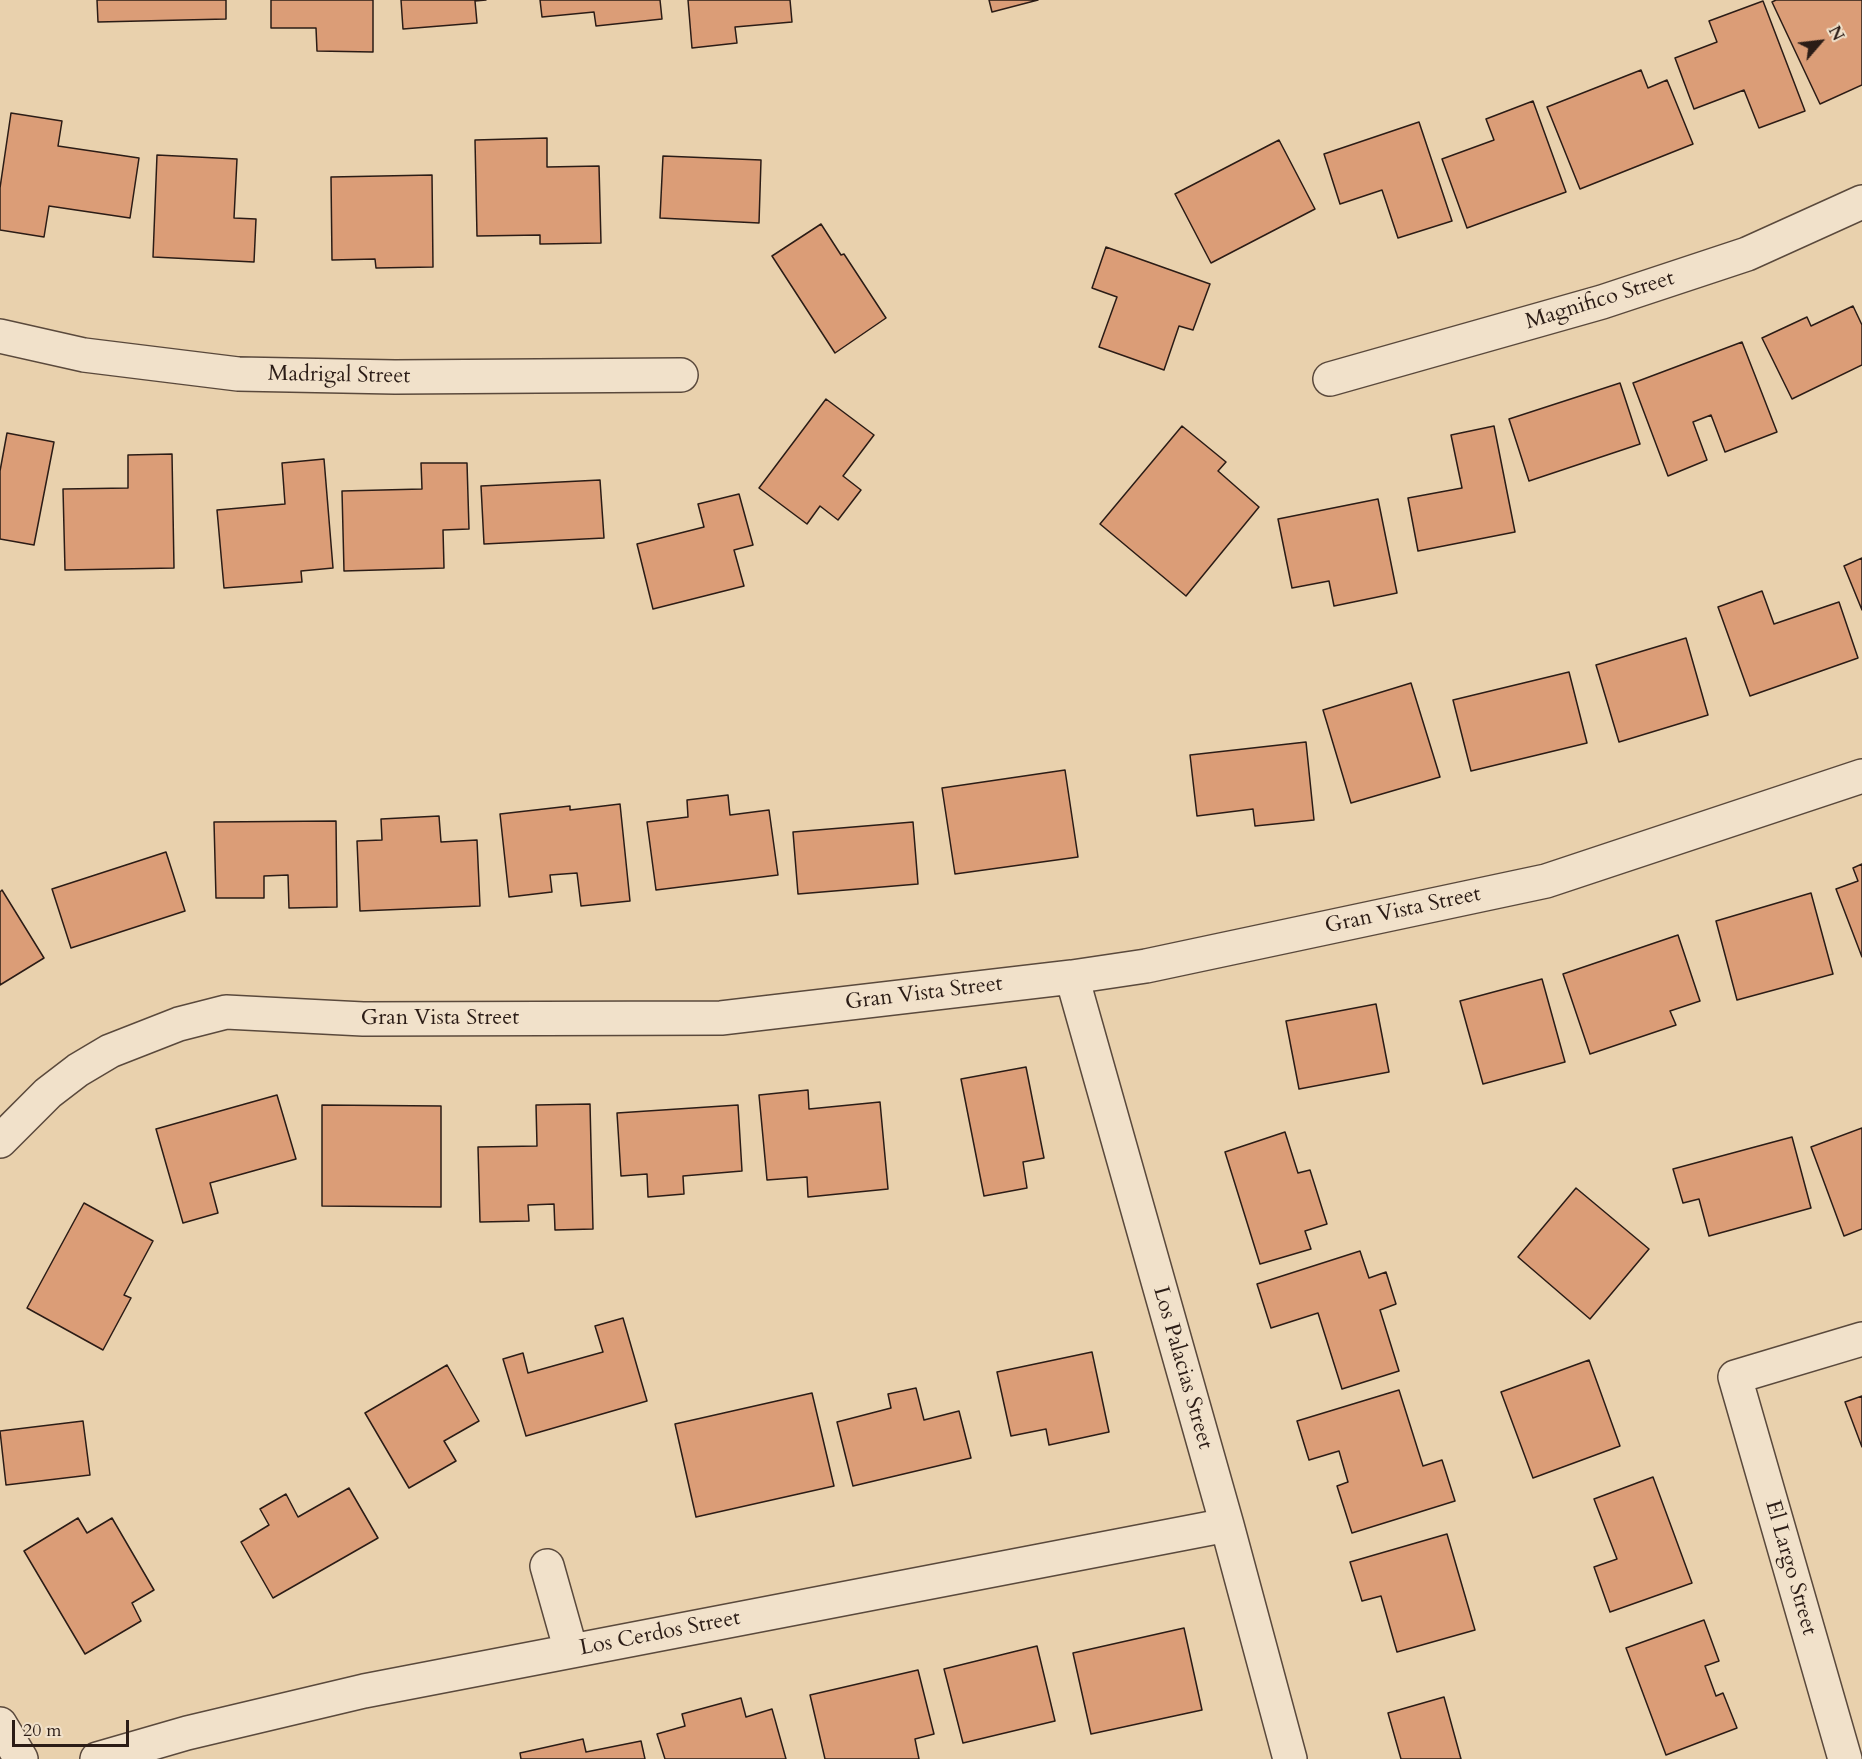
<!DOCTYPE html>
<style>
body{margin:0}
#map{position:relative;width:1862px;height:1759px;overflow:hidden;background:#e9d1ad;font-family:Cardo,serif}
canvas{display:block}
.north{position:absolute;left:1790px;top:12px;width:60px;height:60px;-webkit-text-stroke:4px #f1e1ca;paint-order:stroke;rotate:62deg;font-size:16px;font-weight:700;line-height:24px;text-align:center;color:#2b1c16}
.north::after{content:'';display:block;margin:auto;width:21px;height:27px;background:#2b1c16;clip-path:polygon(50% 0,100% 100%,50% 72%,0 100%)}
.scale{position:absolute;left:12px;top:1720px;width:117px;height:27px;box-sizing:border-box;border:3px solid #2b1c16;border-top:0;padding-left:8px;font-size:18px;line-height:21px;white-space:nowrap;color:#2b1c16;-webkit-text-stroke:4px #f1e1ca;paint-order:stroke}
</style>
<div id="map">
<canvas width="1862" height="1759"></canvas>
<div class="north">N</div>
<div class="scale">20 m</div>
</div>
<script>
const g = document.querySelector('canvas').getContext('2d');
g.lineJoin = 'round';
function paint(path, color) {
  g.fillStyle = color;
  g.fill(path, 'evenodd');
}
function trace(path, color, width, dash) {
  g.strokeStyle = color;
  g.lineWidth = width;
  g.lineCap = dash ? 'butt' : 'round';
  g.setLineDash(dash || []);
  g.stroke(path);
}
function drawText(font, color, halo, rows, align = 'center') {
  g.font = font + ' Cardo,serif';
  g.lineWidth = 4.5;
  g.setLineDash([]);
  g.textBaseline = 'middle';
  g.strokeStyle = halo;
  g.fillStyle = color;
  for (const [text, x, y, turn = 0] of rows) {
    g.save();
    g.translate(x, y);
    g.rotate((+turn || 0) * Math.PI / 180);
    g.textAlign = isNaN(turn) ? turn : align;
    if (halo) g.strokeText(text, 0, 0);
    g.fillText(text, 0, 0);
    g.restore();
  }
}
const building = new Path2D(`
 M 97,0 L 226,0 L 226,19 L 98,22 Z
 M 271,0 L 373,0 L 373,52 L 317,51 L 316,28 L 271,28 Z
 M 401,0 L 486,0 L 475,1 L 477,23 L 403,29 Z
 M 540,0 L 660,0 L 662,19 L 596,26 L 594,12 L 542,17 Z
 M 688,0 L 790,0 L 792,22 L 735,27 L 737,43 L 692,48 Z
 M 989,0 L 1038,0 L 992,12 Z
 M 1776,0 L 1862,0 L 1862,85 L 1820,104 L 1772,2 Z
 M 1763,1 L 1805,111 L 1759,128 L 1744,90 L 1694,109 L 1675,58 L 1717,42 L 1709,21 Z
 M 1641,70 L 1648,88 L 1667,80 L 1693,144 L 1580,189 L 1547,107 Z
 M 1533,101 L 1566,192 L 1467,228 L 1442,159 L 1494,140 L 1486,119 Z
 M 11,113 L 62,121 L 58,146 L 139,158 L 130,218 L 49,206 L 44,237 L 0,230 L 0,188 Z
 M 1419,122 L 1452,221 L 1398,238 L 1382,190 L 1340,204 L 1324,154 Z
 M 547,138 L 547,167 L 599,166 L 601,243 L 540,244 L 540,235 L 477,236 L 475,140 Z
 M 1279,140 L 1315,209 L 1211,263 L 1175,194 Z
 M 157,155 L 237,159 L 234,218 L 256,219 L 254,262 L 153,257 Z
 M 663,156 L 761,160 L 759,223 L 660,218 Z
 M 432,175 L 433,267 L 376,268 L 375,259 L 332,260 L 331,177 Z
 M 821,224 L 841,255 L 844,254 L 886,318 L 835,353 L 772,256 Z
 M 1106,247 L 1210,284 L 1193,330 L 1179,326 L 1164,370 L 1099,347 L 1117,297 L 1092,288 Z
 M 1853,306 L 1862,325 L 1862,365 L 1792,399 L 1762,338 L 1807,317 L 1811,326 Z
 M 1742,342 L 1777,432 L 1725,452 L 1711,415 L 1693,422 L 1707,460 L 1668,476 L 1633,383 Z
 M 1620,383 L 1640,444 L 1529,481 L 1509,419 Z
 M 826,399 L 874,435 L 843,476 L 861,490 L 838,520 L 820,506 L 807,524 L 759,488 Z
 M 1182,426 L 1226,462 L 1218,471 L 1259,507 L 1186,596 L 1100,524 Z
 M 1494,426 L 1515,532 L 1418,551 L 1408,498 L 1462,488 L 1451,435 Z
 M 7,433 L 54,442 L 34,545 L 0,539 L 0,471 Z
 M 172,454 L 174,568 L 65,570 L 63,489 L 128,488 L 128,455 Z
 M 324,459 L 333,568 L 301,571 L 302,582 L 224,588 L 217,510 L 285,504 L 282,463 Z
 M 421,463 L 467,463 L 469,529 L 443,530 L 444,568 L 344,571 L 342,491 L 422,489 Z
 M 600,480 L 604,538 L 484,544 L 481,486 Z
 M 739,494 L 753,545 L 734,550 L 744,586 L 653,609 L 637,544 L 704,527 L 698,504 Z
 M 1378,499 L 1397,593 L 1334,606 L 1329,581 L 1292,588 L 1278,519 Z
 M 1862,558 L 1862,610 L 1844,566 Z
 M 1762,591 L 1774,624 L 1839,602 L 1858,658 L 1750,696 L 1718,607 Z
 M 1686,638 L 1708,715 L 1619,742 L 1596,665 Z
 M 1569,672 L 1587,743 L 1471,771 L 1453,700 Z
 M 1411,683 L 1440,777 L 1351,803 L 1323,710 Z
 M 1306,742 L 1314,820 L 1255,826 L 1253,809 L 1197,816 L 1190,755 Z
 M 1065,770 L 1078,857 L 955,874 L 942,788 Z
 M 728,795 L 730,815 L 769,810 L 778,875 L 656,890 L 647,822 L 688,817 L 687,800 Z
 M 620,804 L 630,901 L 581,906 L 577,873 L 550,875 L 552,892 L 509,897 L 500,814 L 570,806 L 570,810 Z
 M 439,816 L 441,842 L 477,840 L 480,906 L 360,911 L 357,841 L 382,840 L 381,819 Z
 M 336,821 L 337,907 L 289,908 L 288,875 L 264,876 L 264,898 L 216,898 L 214,822 Z
 M 913,822 L 918,884 L 798,894 L 793,832 Z
 M 166,852 L 185,911 L 71,948 L 52,889 Z
 M 1862,864 L 1862,957 L 1836,889 L 1858,881 L 1853,868 Z
 M 2,890 L 44,958 L 0,985 L 0,892 Z
 M 1811,893 L 1833,974 L 1737,1000 L 1716,921 Z
 M 1678,935 L 1700,1001 L 1670,1011 L 1676,1025 L 1590,1054 L 1563,974 Z
 M 1542,979 L 1565,1062 L 1483,1084 L 1460,1001 Z
 M 1376,1004 L 1389,1072 L 1299,1089 L 1286,1021 Z
 M 1026,1067 L 1044,1158 L 1023,1162 L 1027,1188 L 984,1196 L 961,1079 Z
 M 808,1090 L 809,1109 L 880,1102 L 888,1189 L 808,1197 L 807,1177 L 767,1180 L 759,1095 Z
 M 277,1095 L 296,1159 L 210,1183 L 218,1213 L 183,1223 L 156,1129 Z
 M 590,1104 L 593,1229 L 555,1230 L 554,1204 L 528,1205 L 529,1221 L 480,1222 L 478,1147 L 537,1146 L 536,1105 Z
 M 322,1105 L 441,1106 L 441,1207 L 322,1206 Z
 M 738,1105 L 742,1171 L 683,1176 L 684,1194 L 648,1197 L 647,1174 L 621,1176 L 617,1113 Z
 M 1862,1128 L 1862,1229 L 1844,1236 L 1811,1147 Z
 M 1285,1132 L 1298,1173 L 1310,1170 L 1327,1224 L 1305,1231 L 1311,1249 L 1260,1264 L 1225,1152 Z
 M 1792,1137 L 1811,1208 L 1709,1236 L 1699,1199 L 1683,1203 L 1673,1169 Z
 M 1576,1188 L 1649,1249 L 1590,1319 L 1518,1257 Z
 M 84,1203 L 153,1241 L 124,1295 L 131,1298 L 103,1350 L 27,1308 Z
 M 1360,1251 L 1369,1278 L 1386,1272 L 1396,1304 L 1380,1310 L 1399,1371 L 1342,1389 L 1318,1313 L 1271,1328 L 1257,1284 Z
 M 623,1318 L 647,1401 L 526,1436 L 503,1359 L 523,1353 L 528,1373 L 603,1352 L 595,1326 Z
 M 1092,1352 L 1109,1432 L 1049,1445 L 1046,1429 L 1011,1436 L 997,1372 Z
 M 1589,1360 L 1620,1446 L 1533,1478 L 1501,1392 Z
 M 447,1365 L 479,1421 L 444,1441 L 456,1461 L 409,1488 L 365,1413 Z
 M 916,1388 L 924,1420 L 959,1411 L 971,1458 L 853,1486 L 837,1422 L 891,1408 L 888,1394 Z
 M 1399,1390 L 1423,1466 L 1442,1460 L 1455,1501 L 1352,1533 L 1337,1486 L 1348,1482 L 1339,1451 L 1309,1460 L 1297,1421 Z
 M 812,1393 L 834,1486 L 696,1517 L 675,1424 Z
 M 1862,1396 L 1862,1447 L 1845,1402 Z
 M 83,1421 L 90,1475 L 6,1485 L 0,1431 Z
 M 1653,1477 L 1692,1583 L 1610,1612 L 1594,1567 L 1617,1559 L 1594,1499 Z
 M 349,1488 L 378,1538 L 273,1598 L 241,1542 L 269,1525 L 260,1509 L 286,1494 L 298,1517 Z
 M 78,1518 L 87,1533 L 112,1518 L 154,1590 L 132,1603 L 141,1621 L 85,1654 L 24,1551 Z
 M 1447,1534 L 1475,1630 L 1397,1652 L 1381,1596 L 1362,1601 L 1350,1562 Z
 M 1704,1620 L 1719,1661 L 1705,1666 L 1716,1696 L 1723,1693 L 1737,1728 L 1666,1755 L 1626,1648 Z
 M 1184,1628 L 1202,1710 L 1091,1734 L 1073,1653 Z
 M 1037,1646 L 1055,1721 L 963,1743 L 944,1669 Z
 M 918,1670 L 934,1734 L 915,1739 L 919,1759 L 825,1759 L 810,1695 Z
 M 1444,1697 L 1461,1759 L 1401,1759 L 1388,1713 Z
 M 741,1698 L 746,1717 L 772,1709 L 786,1759 L 665,1759 L 657,1734 L 685,1726 L 682,1714 Z
 M 583,1739 L 586,1752 L 641,1741 L 645,1759 L 521,1759 L 520,1753 Z`);
paint(building, '#db9d77');
trace(building, '#2b1c16', 1.5);
const minor = new Path2D(`
 M 0,336 L 84,355 L 238,374 L 395,377 L 681,375
 M 1330,379 L 1602,302 L 1747,254 L 1862,202
 M 1072,977 L 1227,1525 L 1290,1759
 M 0,1141 L 48,1093 L 78,1070 L 110,1051 L 179,1024 L 226,1012 L 363,1019 L 721,1018 L 1072,977 L 1146,966 L 1546,881 L 1862,776
 M 547,1566 L 571,1651
 M 0,1724 L 21,1759
 M 97,1759 L 187,1733 L 364,1691 L 1227,1525
 M 1845,1759 L 1735,1377 L 1862,1339`);
trace(minor, '#5a493c', 36);
trace(minor, '#f1e1ca', 33);
drawText('22px', '#2b1c16', '#f1e1ca', [
 ["Magnifico Street",1600,301,-17],
 ["Madrigal Street",339,376,1],
 ["Gran Vista Street",1403,911,-12],
 ["Gran Vista Street",924,994,-7],
 ["Gran Vista Street",440,1019],
 ["Los Palacias Street",1182,1368,74],
 ["El Largo Street",1790,1568,74],
 ["Los Cerdos Street",660,1634,-11]
]);
</script>
